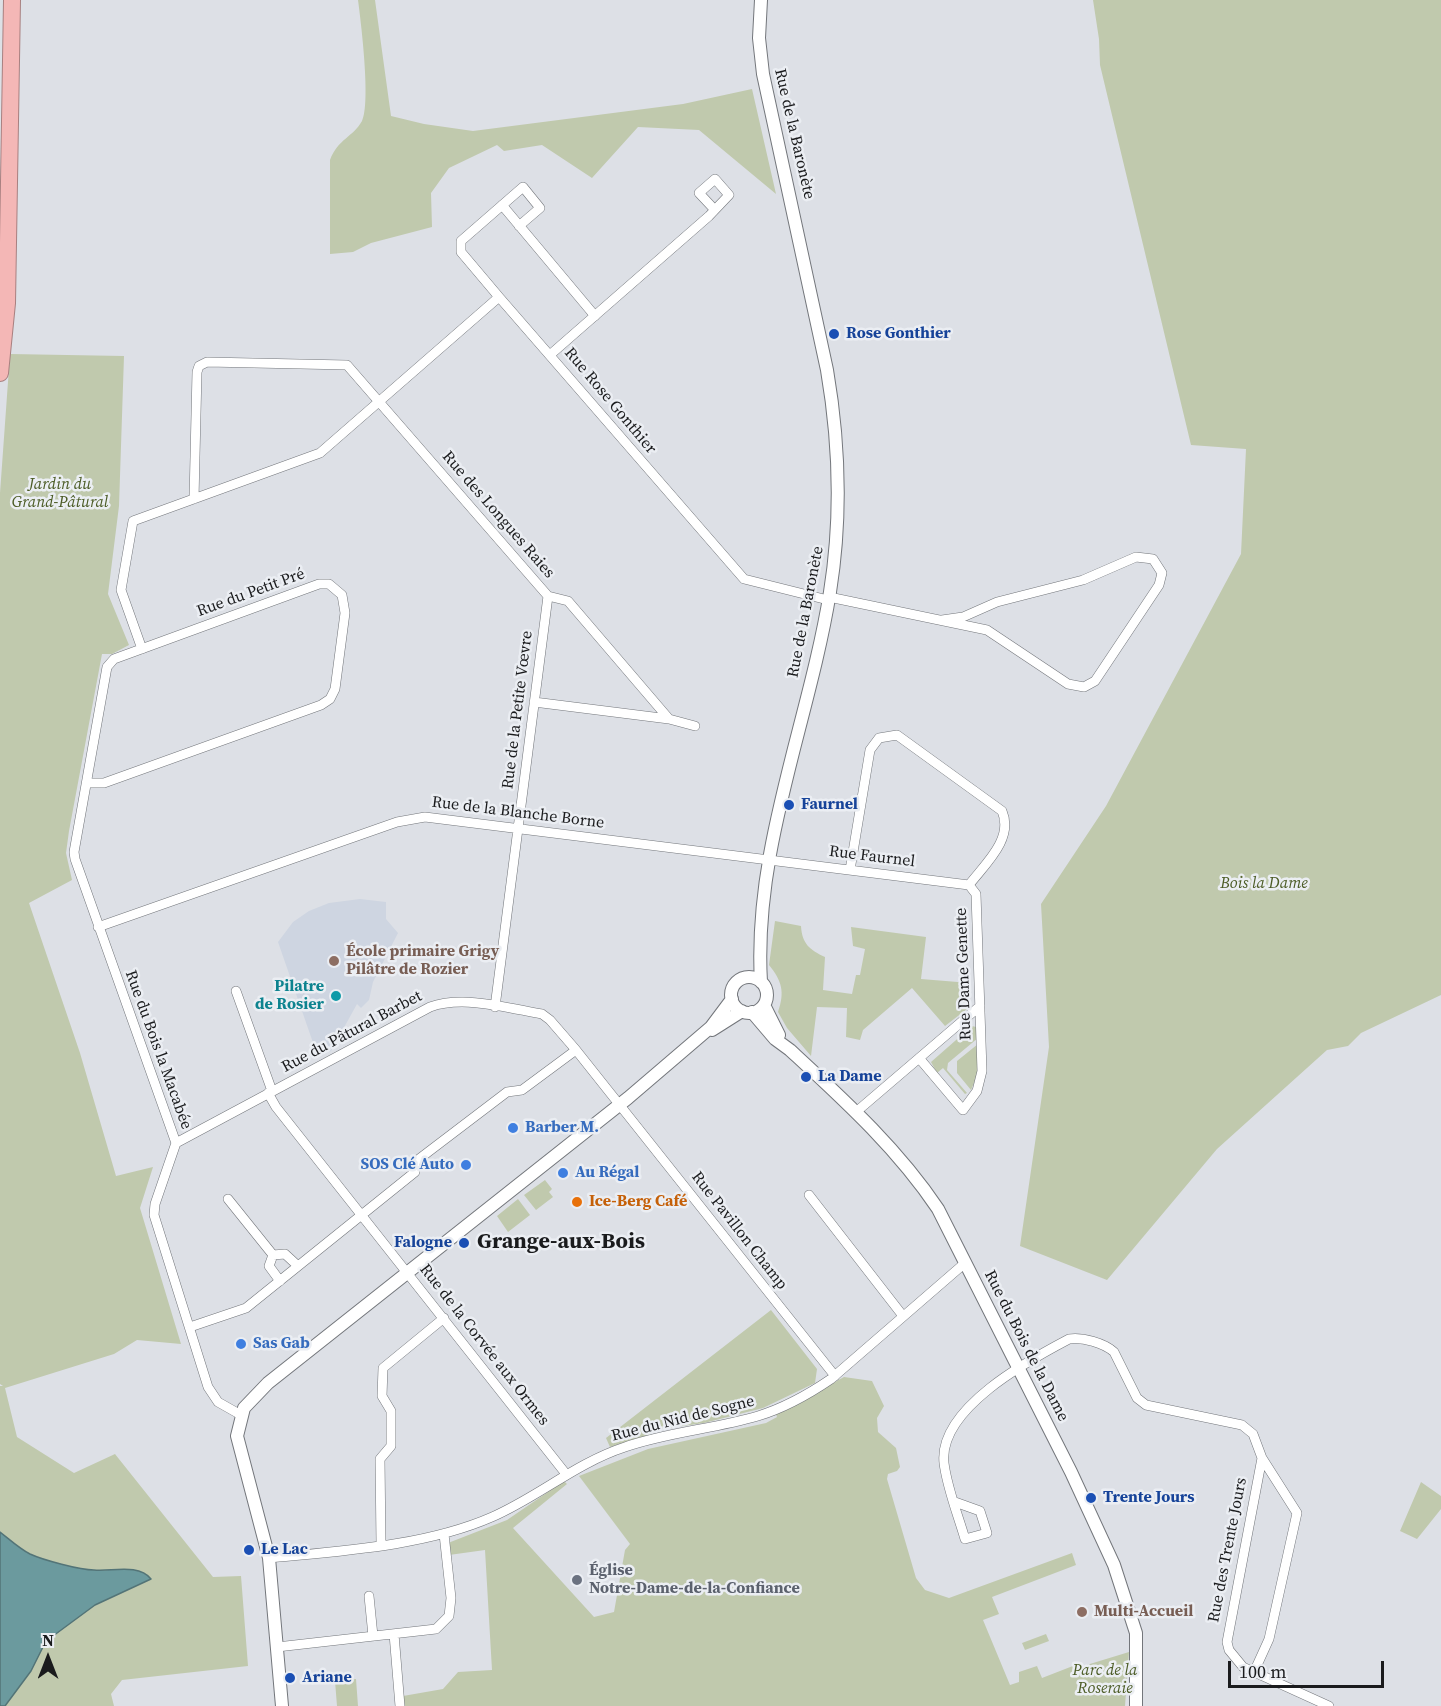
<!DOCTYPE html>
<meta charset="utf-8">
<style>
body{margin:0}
#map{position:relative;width:1441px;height:1706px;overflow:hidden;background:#dde0e6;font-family:"Source Serif 4",serif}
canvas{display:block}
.north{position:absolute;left:18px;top:1628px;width:60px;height:60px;-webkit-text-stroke:4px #ebeef3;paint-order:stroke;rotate:0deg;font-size:16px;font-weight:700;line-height:24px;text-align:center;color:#1a1b1d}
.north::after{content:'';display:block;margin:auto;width:21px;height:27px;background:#1a1b1d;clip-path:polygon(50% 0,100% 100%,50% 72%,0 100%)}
.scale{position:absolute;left:1228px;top:1661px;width:156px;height:27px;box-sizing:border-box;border:3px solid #1a1b1d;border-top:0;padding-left:8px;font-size:18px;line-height:21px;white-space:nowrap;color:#1a1b1d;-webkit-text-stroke:4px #ebeef3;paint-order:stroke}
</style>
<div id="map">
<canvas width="1441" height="1706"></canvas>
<div class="north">N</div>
<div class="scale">100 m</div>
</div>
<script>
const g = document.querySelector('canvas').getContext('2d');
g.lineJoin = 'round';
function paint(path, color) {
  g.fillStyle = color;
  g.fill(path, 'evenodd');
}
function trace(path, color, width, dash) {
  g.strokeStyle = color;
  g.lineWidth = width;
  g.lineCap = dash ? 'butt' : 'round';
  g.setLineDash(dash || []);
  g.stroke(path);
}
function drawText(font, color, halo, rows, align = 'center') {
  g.font = font + ' "Source Serif 4",serif';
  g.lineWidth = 5;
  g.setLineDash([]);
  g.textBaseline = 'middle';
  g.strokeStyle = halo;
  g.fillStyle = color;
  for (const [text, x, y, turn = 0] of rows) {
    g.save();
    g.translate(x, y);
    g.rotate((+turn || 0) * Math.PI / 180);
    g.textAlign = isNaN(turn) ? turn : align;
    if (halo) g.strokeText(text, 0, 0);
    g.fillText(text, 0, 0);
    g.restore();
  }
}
paint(new Path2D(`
 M 360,899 L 386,902 L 386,919 L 398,933 L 373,982 L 369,1000 L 361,1008 L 357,1004 L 331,1051 L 318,1057 L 278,942 L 293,922 L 309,911 L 329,903 Z`), '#ced5e1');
paint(new Path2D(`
 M 358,0 L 375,0 L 391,116 L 424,124 L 473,131 L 683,104 L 752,89 L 776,194 L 699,130 L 638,127 L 592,178 L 542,145 L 504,151 L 497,145 L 449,168 L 431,193 L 432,227 L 371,243 L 353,252 L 330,254 L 330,160 C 338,139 353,137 362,121 C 371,103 361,22 358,0 Z
 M 1093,0 L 1441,0 L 1441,995 L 1361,1033 L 1348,1046 L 1327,1050 L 1217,1149 L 1107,1280 L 1020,1246 L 1049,1047 L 1041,904 L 1106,806 L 1241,554 L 1246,449 L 1191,445 L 1100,65 L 1099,39 Z
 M 10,354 L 124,356 L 119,506 L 108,594 L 129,645 L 112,654 L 102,654 L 69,831 L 66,853 L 72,880 L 29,903 L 80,1053 L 116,1176 L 153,1167 L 140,1208 L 181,1344 L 137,1340 L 114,1354 L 5,1388 L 17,1437 L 74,1473 L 115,1454 L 213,1577 L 241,1576 L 248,1666 L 122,1680 L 111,1694 L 114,1706 L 0,1706 L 0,1386 L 3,1386 L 0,1384 L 0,493 Z
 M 775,921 L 801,926 C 802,944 810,950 825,957 L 823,990 L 852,994 L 856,975 L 860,975 L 865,949 L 853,946 L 851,927 L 926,937 L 921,979 L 970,983 L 967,1009 L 945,1026 L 912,988 L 863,1030 L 860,1040 L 846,1037 L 847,1008 L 817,1007 L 811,1056 L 787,1028 L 778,1012 C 785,992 782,981 769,965 Z
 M 972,1026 L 976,1027 L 978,1038 L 948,1063 L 947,1070 L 967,1093 L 965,1094 L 943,1068 L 937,1073 L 931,1062 Z
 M 978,1044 L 979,1071 L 971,1090 L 957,1073 L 957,1061 Z
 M 545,1180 L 552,1189 L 549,1192 L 553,1197 L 536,1210 L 524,1195 Z
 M 518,1199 L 530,1215 L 508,1232 L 497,1216 Z
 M 771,1310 L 817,1369 L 815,1383 L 763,1408 L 704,1423 L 654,1430 L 650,1435 L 610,1447 L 606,1438 Z
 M 844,1377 L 872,1381 L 884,1406 L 877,1418 L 878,1432 L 896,1448 L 900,1467 L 897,1471 L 888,1474 L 887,1479 L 916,1578 L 925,1590 L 949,1598 L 1072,1553 L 1076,1565 L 992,1597 L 999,1614 L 983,1620 L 1010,1685 L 1019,1682 L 1019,1672 L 1037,1666 L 1042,1678 L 1078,1664 L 1080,1667 L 1129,1652 L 1125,1706 L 404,1706 L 403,1696 L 443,1689 L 458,1672 L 492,1670 L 485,1550 L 449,1555 L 448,1543 L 507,1520 L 564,1481 L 567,1484 L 513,1528 L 594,1617 L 614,1612 L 625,1550 L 630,1544 L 579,1476 L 648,1449 L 766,1423 L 777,1417 L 776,1414 Z
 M 1421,1482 L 1441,1496 L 1441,1509 L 1417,1539 L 1400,1531 Z
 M 1046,1634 L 1049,1641 L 1025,1650 L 1022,1643 Z
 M 356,1679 L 358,1706 L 337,1706 L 335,1681 Z`), '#c0c9ad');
const water = new Path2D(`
 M 0,1532 C 9,1539 20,1549 30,1554 C 43,1560 80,1570 94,1570 C 111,1572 138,1563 151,1579 L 95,1605 L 53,1636 L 44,1645 L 31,1671 L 5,1706 L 0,1706 Z`);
paint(water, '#6b9a9e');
trace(water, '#537477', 1.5);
const street = new Path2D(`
 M 502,205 L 595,316
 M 499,297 L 461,252 L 461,241 L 523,187 L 540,208 L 519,226
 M 551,354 L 709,216 L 729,195 L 715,179 L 699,193 L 714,209
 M 194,499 L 197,372 L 199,366 L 207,362 L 347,365 L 541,588 L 548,596 L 568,601 L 669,719
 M 829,597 L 987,630 L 1068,684 L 1084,687 L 1095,681 L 1159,585 L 1162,573 L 1153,559 L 1136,557 L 1083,580 L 997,602 L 963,617 L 942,620
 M 142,649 L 121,590 L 133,521 L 320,453 L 499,297 L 744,579 L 828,600
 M 534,702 L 669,719 L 695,726
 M 87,783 L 104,783 L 321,705 L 330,699 L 335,689 L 345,613 L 342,595 L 329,584 L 319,584 L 114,659 L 107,667 L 74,852 L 75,859 L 176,1143
 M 850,870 L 870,750 L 879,738 L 897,735 L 1002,811 C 1014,839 985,864 969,885
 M 98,927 L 397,822 L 425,817 L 969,885
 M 236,991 L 272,1091
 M 495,1007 L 548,596
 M 919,1058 L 963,1110 L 977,1091 L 982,1071 L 976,894 L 969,885
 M 268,1093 L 276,1107 L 566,1474
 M 856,1112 L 980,1006
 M 176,1143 L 430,1007 C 463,995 508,1008 542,1014 L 550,1020 L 576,1050 L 835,1376
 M 176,1143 L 155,1204 L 154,1215 L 208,1387 L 218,1402 L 241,1415
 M 809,1195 L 903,1316
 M 228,1199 L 273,1255
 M 280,1281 L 269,1266 L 273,1255 L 285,1254 L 298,1266
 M 190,1327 L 246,1308 L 415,1172 L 415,1162 L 507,1092 L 522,1090 L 576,1050
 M 955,1502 L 980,1511 L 987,1533 L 965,1539 C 958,1515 947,1488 944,1463 C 938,1409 1029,1360 1069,1339 C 1083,1337 1104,1343 1114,1352 L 1137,1398 L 1146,1405 L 1242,1425 L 1253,1434 L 1262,1458 L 1227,1642 L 1229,1650 L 1243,1667 L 1329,1706
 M 381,1544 L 380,1459 L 391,1446 L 391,1411 L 382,1396 L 383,1368 L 444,1318
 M 269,1558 C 341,1551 426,1546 492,1517 C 538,1497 576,1463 625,1447 C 668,1432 714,1429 758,1416 C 784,1408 809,1394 831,1379 L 965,1263
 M 369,1596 L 373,1636
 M 394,1634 L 400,1706
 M 277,1647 L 436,1629 L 449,1616 L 451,1598 L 444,1534
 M 1254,1672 L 1269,1639 L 1297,1513 L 1262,1458`);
const secondary = new Path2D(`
 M 761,0 L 759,38 L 763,74 L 827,370 C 840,446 842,517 830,592 C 809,722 753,849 761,982
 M731 995a18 18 0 1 1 36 0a18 18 0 1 1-36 0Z
 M 764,1005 L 779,1035
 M 752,1012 L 775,1039 L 790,1050 C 844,1100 897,1148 938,1209 L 1071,1472 L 1114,1565 L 1136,1633 L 1136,1706
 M 712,1030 L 742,1011
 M 282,1706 L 269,1558 L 237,1436 L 244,1408 L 268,1383 L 628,1098 L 711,1027 L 732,999`);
const highway = new Path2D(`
 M 0,373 L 7,303 L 12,0`);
trace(street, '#73767b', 10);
trace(secondary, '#73767b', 14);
trace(highway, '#a88080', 18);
trace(street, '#fff', 9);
trace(secondary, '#fff', 12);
trace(highway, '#f4b7b6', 16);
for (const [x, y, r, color] of [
 [834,334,6,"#1a4fb4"],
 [789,805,6,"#1a4fb4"],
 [334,961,6,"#8d6e63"],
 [336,996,6,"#0f9aa8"],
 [806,1077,6,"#1a4fb4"],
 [513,1128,6,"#3f7fe0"],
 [466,1165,6,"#3f7fe0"],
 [563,1173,6,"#3f7fe0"],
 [577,1202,6,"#e8710a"],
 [464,1243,6,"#1a4fb4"],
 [241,1344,6,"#3f7fe0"],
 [1091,1498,6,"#1a4fb4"],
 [249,1550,6,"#1a4fb4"],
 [577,1580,6,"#6b7280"],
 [1082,1612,6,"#8d6e63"],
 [290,1678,6,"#1a4fb4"]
]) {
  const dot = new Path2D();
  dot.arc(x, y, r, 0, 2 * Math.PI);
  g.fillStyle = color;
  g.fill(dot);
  trace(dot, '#ebeef3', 2);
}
drawText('16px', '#1a1b1d', '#ebeef3', [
 ["Rue de la Baronète",794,134,77],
 ["Rue Rose Gonthier",610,401,50],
 ["Rue des Longues Raies",498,515,49],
 ["Rue du Petit Pré",251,593,-20],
 ["Rue de la Baronète",806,612,-79],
 ["Rue de la Petite Vœvre",518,710,-83],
 ["Rue de la Blanche Borne",518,813,7],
 ["Rue Faurnel",872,857,7],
 ["Rue Dame Genette",964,974,-92],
 ["Rue du Pâtural Barbet",352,1032,-28],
 ["Rue du Bois la Macabée",158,1050,70],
 ["Rue Pavillon Champ",739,1231,52],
 ["Rue de la Corvée aux Ormes",484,1345,52],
 ["Rue du Bois de la Dame",1026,1346,63],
 ["Rue du Nid de Sogne",683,1419,-14],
 ["Rue des Trente Jours",1228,1550,-79]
]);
drawText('bold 16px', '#164399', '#ebeef3', [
 ["Rose Gonthier",846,334],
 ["Faurnel",801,805],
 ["La Dame",818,1077],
 ["Falogne",452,1243,"right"],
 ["Trente Jours",1103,1498],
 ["Le Lac",261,1550],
 ["Ariane",302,1678]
], 'left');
drawText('italic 16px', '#4c5c26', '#ebeef3', [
 ["Jardin du",60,485],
 ["Grand-Pâtural",60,503],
 ["Bois la Dame",1264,884],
 ["Parc de la",1105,1671],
 ["Roseraie",1105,1689]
]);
drawText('bold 16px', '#785e54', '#ebeef3', [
 ["École primaire Grigy",346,952],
 ["Pilâtre de Rozier",346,970],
 ["Multi-Accueil",1094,1612]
], 'left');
drawText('bold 16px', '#0d838f', '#ebeef3', [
 ["Pilatre",324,987],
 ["de Rosier",324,1005]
], 'right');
drawText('bold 16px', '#366cbe', '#ebeef3', [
 ["Barber M.",525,1128],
 ["SOS Clé Auto",454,1165,"right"],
 ["Au Régal",575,1173],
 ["Sas Gab",253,1344]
], 'left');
drawText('bold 16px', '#c56008', '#ebeef3', [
 ["Ice-Berg Café",589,1202]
], 'left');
drawText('bold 16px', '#5b616d', '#ebeef3', [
 ["Église",589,1571],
 ["Notre-Dame-de-la-Confiance",589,1589]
], 'left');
drawText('bold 22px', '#1a1b1d', '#ebeef3', [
 ["Grange-aux-Bois",561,1242]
]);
</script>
